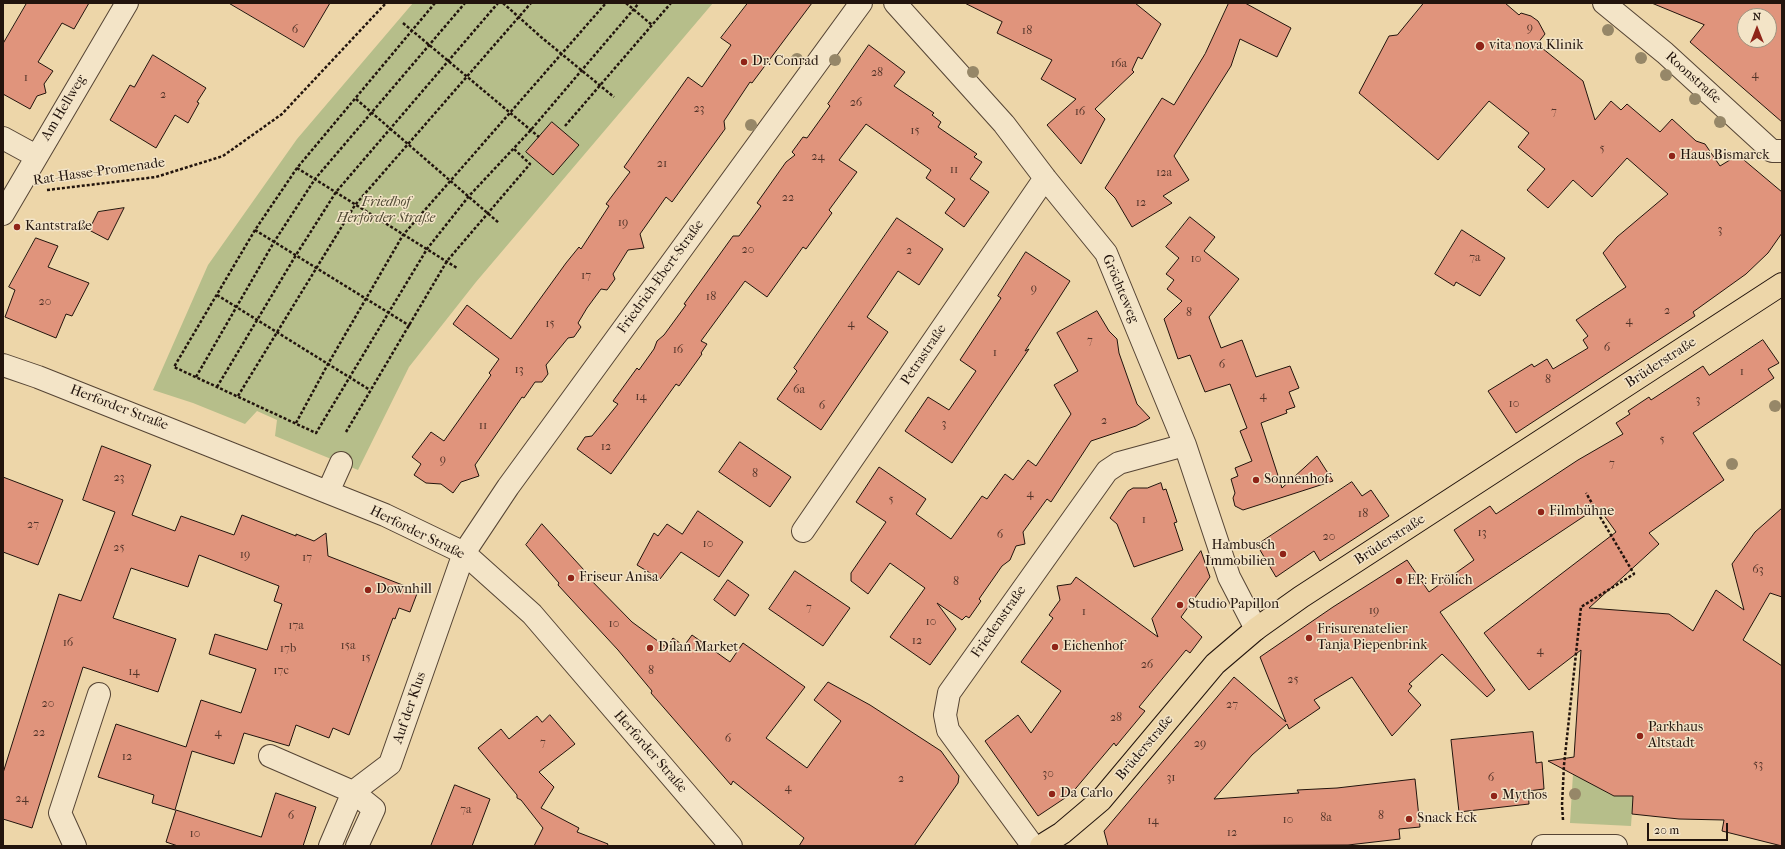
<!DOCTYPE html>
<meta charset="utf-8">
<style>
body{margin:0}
#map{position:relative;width:1785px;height:849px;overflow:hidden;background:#edd6a9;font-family:"IM FELL French Canon",serif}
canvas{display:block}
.frame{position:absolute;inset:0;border:4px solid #22140d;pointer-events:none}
.north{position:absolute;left:1737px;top:8px;width:40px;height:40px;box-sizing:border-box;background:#f3e4c7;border:1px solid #9f917d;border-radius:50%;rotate:0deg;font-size:11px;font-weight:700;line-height:16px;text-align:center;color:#22140d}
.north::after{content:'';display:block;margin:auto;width:14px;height:18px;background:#8f2418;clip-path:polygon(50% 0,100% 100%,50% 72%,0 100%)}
.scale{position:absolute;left:1647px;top:823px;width:81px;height:18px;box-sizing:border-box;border:2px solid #22140d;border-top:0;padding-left:5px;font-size:12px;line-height:14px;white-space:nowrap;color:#22140d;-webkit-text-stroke:3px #f3e4c7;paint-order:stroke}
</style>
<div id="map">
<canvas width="1785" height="849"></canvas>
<div class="frame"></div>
<div class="north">N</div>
<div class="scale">20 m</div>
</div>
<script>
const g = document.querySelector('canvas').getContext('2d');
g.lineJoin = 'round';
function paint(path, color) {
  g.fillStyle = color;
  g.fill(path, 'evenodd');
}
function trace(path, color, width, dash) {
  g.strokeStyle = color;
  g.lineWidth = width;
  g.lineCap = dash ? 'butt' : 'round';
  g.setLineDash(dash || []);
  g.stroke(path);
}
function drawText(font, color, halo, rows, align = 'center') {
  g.font = font + ' "IM FELL French Canon",serif';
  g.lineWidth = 3;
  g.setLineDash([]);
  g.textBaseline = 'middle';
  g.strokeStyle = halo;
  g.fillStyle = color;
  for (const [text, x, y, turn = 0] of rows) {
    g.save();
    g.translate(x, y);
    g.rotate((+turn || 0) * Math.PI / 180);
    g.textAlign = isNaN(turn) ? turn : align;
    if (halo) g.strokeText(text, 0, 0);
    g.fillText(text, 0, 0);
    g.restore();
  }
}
paint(new Path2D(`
 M 413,3 L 713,3 L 476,282 L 409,367 L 358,470 L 275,436 L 277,420 L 257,411 L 245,424 L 193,403 L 153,390 L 208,265 L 297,139 Z
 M 1573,774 L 1614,796 L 1633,796 L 1631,826 L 1570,823 Z`), '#b6be8a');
const building = new Path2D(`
 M 27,3 L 89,3 L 74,29 L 62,23 L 38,62 L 53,71 L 44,84 L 46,93 L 37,96 L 30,109 L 3,94 L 3,44 Z
 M 229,3 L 330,3 L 304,47 Z
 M 748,3 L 812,3 L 752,83 L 750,82 L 724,121 L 725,129 L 672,202 L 666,197 L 640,234 L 644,248 L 628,250 L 613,274 L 615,279 L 607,290 L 601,289 L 587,308 L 578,323 L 581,327 L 574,337 L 568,338 L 546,365 L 548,374 L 542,382 L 535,382 L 524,398 L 522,397 L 475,465 L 479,476 L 461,482 L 453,493 L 441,484 L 426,483 L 414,475 L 421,464 L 412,457 L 431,432 L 444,441 L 491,375 L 489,373 L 499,359 L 453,324 L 467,305 L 511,339 L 566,263 L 579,247 L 581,249 L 609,206 L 606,204 L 630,172 L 624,167 L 688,77 L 702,87 L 731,45 L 721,38 Z
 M 965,3 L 1135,3 L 1161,24 L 1142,59 L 1138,57 L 1132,70 L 1134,72 L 1095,109 L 1105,119 L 1081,164 L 1047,125 L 1076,99 L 1041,79 L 1052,60 L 997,33 L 1002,22 Z
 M 1229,3 L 1245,3 L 1291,28 L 1277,57 L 1240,39 L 1231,66 L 1174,156 L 1189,180 L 1163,196 L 1172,203 L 1132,227 L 1115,198 L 1105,188 L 1162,98 L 1174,105 L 1205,54 Z
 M 1424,3 L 1505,3 L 1519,15 L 1521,13 L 1531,16 L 1538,21 L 1545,34 L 1537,44 L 1583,81 L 1595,120 L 1611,101 L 1621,110 L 1627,104 L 1660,132 L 1672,119 L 1696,141 L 1705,144 L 1720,166 L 1738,155 L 1782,192 L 1782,233 L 1768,253 L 1746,274 L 1693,312 L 1695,316 L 1516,433 L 1488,391 L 1532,364 L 1534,367 L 1547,359 L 1553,369 L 1588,348 L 1583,340 L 1588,336 L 1576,320 L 1626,287 L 1603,253 L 1617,237 L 1668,194 L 1627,158 L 1592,197 L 1573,180 L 1548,208 L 1527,190 L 1545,169 L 1518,147 L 1529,133 L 1489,101 L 1438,160 L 1359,93 L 1389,36 L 1397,35 Z
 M 1652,3 L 1782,3 L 1782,122 L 1690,42 L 1704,25 ZM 1745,16 L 1769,16 L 1769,40 L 1745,40 Z
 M 869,45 L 905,72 L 894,86 L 934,113 L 932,115 L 941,122 L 938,127 L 977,154 L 974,157 L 982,162 L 970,179 L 989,192 L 964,227 L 945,213 L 955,199 L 926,178 L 931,170 L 866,124 L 839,160 L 857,172 L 829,210 L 832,213 L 806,249 L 803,247 L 767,297 L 745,281 L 701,341 L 707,344 L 701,353 L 702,354 L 679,386 L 676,384 L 611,474 L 577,449 L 585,437 L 592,436 L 618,404 L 613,401 L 637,368 L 639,370 L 654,349 L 657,341 L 664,335 L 686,305 L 684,304 L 733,236 L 739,236 L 761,206 L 757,203 L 786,162 L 795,155 L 792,152 L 803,137 L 807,138 L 830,106 L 828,104 Z
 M 153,55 L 206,88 L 197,102 L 199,103 L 188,123 L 175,115 L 156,148 L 110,120 L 130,85 L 134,87 Z
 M 552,122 L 579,145 L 553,175 L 526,152 Z
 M 124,208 L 108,240 L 89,230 L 98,212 Z
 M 1190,217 L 1215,237 L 1204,251 L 1239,279 L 1209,317 L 1221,348 L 1242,340 L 1256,377 L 1290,366 L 1299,388 L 1289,392 L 1295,407 L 1286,410 L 1287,413 L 1261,423 L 1282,488 L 1317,456 L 1333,481 L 1243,510 L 1235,506 L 1233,498 L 1235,493 L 1231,479 L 1238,476 L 1235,468 L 1252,461 L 1240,431 L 1247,428 L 1230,384 L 1205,392 L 1190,355 L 1178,359 L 1164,319 L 1182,301 L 1167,289 L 1174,280 L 1166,274 L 1179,258 L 1166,247 Z
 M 897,218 L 943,249 L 919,285 L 898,271 L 867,317 L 888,332 L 821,430 L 777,399 L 797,371 L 794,368 Z
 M 1462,230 L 1505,258 L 1480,296 L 1456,282 L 1454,286 L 1435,274 Z
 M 36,238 L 58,246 L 48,267 L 89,283 L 72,316 L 66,314 L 56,338 L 5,317 L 15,290 L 9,287 Z
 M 1026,252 L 1070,281 L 1025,351 L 1029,349 L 952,463 L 905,431 L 928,397 L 949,410 L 976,371 L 960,360 L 1001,298 L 998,296 Z
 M 1097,311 L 1109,331 L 1117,339 L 1119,353 L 1137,404 L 1150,418 L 1136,426 L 1091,441 L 1051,502 L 1047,499 L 1023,532 L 1025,544 L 1016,546 L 1010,560 L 1002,566 L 979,599 L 981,601 L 969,618 L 966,616 L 962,620 L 937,603 L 956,629 L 930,665 L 890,637 L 925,588 L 890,563 L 868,594 L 851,581 L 851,573 L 886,522 L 856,502 L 879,467 L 926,499 L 916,514 L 951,539 L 982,496 L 987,499 L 1005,474 L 1013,480 L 1028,460 L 1036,466 L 1071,414 L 1054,385 L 1078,371 L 1057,333 Z
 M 1763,340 L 1779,363 L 1768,369 L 1774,378 L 1693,433 L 1724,480 L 1649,533 L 1659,544 L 1589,608 L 1669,614 L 1693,631 L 1716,590 L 1744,610 L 1732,564 L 1755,532 L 1782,508 L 1782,597 L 1770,593 L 1743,640 L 1782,666 L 1782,846 L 1722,831 L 1724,820 L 1679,819 L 1632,814 L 1633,796 L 1614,796 L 1548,761 L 1574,757 L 1581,650 L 1529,690 L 1484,633 L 1616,532 L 1598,507 L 1440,612 L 1495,690 L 1487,697 L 1442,654 L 1409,684 L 1412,686 L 1408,691 L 1421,705 L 1392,736 L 1352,677 L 1314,700 L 1320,708 L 1289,729 L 1287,724 L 1252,755 L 1214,799 L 1299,793 L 1297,790 L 1337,788 L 1415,779 L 1420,827 L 1399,829 L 1400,839 L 1348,845 L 1108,846 L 1104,831 L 1234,677 L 1286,722 L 1260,657 L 1333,607 L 1407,560 L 1429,592 L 1474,560 L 1454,530 L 1490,506 L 1496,514 L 1578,460 L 1623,434 L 1616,423 L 1630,414 L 1628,411 L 1649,397 L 1651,400 L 1703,366 L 1709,375 Z
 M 740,442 L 791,477 L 770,507 L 719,472 Z
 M 102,446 L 151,465 L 132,515 L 175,531 L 181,516 L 234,535 L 242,515 L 296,536 L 296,534 L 314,541 L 326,533 L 328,556 L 418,591 L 410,612 L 399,608 L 395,619 L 393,618 L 349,735 L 333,728 L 329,738 L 296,725 L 289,746 L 244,733 L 234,764 L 192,751 L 175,810 L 152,803 L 154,795 L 98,777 L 116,724 L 186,747 L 201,700 L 241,713 L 256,669 L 209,654 L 215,634 L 267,650 L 282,604 L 274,601 L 279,586 L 199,555 L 188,587 L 131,568 L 113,618 L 176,639 L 158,692 L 83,667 L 32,828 L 3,819 L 3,773 L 59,594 L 81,601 L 115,512 L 83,500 Z
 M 3,477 L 63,500 L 38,565 L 3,552 Z
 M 1352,482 L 1362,496 L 1371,490 L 1389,516 L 1320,561 L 1314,551 L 1276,577 L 1257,545 Z
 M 1161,483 L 1163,490 L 1166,489 L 1177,522 L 1174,523 L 1183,550 L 1134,567 L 1117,524 L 1110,518 L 1128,491 L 1133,488 L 1147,488 Z
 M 698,511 L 743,542 L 719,577 L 681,552 L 660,579 L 637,565 L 654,533 L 658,536 L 667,524 L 682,534 Z
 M 542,524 L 584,570 L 583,572 L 632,622 L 666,647 L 673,638 L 684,646 L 692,635 L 730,662 L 743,643 L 805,687 L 766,738 L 807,768 L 841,721 L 814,700 L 828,682 L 870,705 L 941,751 L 959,776 L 958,783 L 914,846 L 799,846 L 804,838 L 733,781 L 731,785 L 651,693 L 652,691 L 618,650 L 558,585 L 559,583 L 526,545 Z
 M 1201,551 L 1210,577 L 1181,617 L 1202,637 L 1190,653 L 1186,650 L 1139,707 L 1145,711 L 1116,746 L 1114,743 L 1071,794 L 1038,816 L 985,741 L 1018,715 L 1031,733 L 1061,691 L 1021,662 L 1053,618 L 1049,615 L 1060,600 L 1057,586 L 1071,584 L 1076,577 L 1158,637 L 1152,619 Z
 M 795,571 L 850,608 L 823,646 L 769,609 Z
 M 728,580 L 749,595 L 735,616 L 714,600 Z
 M 550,715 L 575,744 L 539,772 L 554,787 L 541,808 L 579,828 L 577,832 L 608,844 L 607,846 L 534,846 L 543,828 L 521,800 L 517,798 L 517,795 L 478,748 L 501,729 L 509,739 L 537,716 L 542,722 Z
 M 1533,732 L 1536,763 L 1542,762 L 1544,789 L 1528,791 L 1529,804 L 1459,812 L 1451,740 Z
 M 455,785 L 490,799 L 472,846 L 431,846 Z
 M 276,793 L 316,807 L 303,846 L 178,846 L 166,842 L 176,810 L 261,837 Z`);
paint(building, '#e0947c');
trace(building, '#22140d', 1);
const minor = new Path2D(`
 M 895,3 L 1004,124 L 1045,178 L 1106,253 L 1185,445 L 1229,577 L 1256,629
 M 1604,3 L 1665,53 L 1772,151 L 1782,151
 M 3,138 L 36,156
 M 3,214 L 127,3
 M 3,365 L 38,377 L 385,515 L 464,553 L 532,614 L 731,846
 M 328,492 L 341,463
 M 803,531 L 1045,178
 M 270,756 L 353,792 L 374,809 L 357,846
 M 75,846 L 60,813 L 99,694
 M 330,846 L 353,792 L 390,764 L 464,553 L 508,487 L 861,3
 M 1033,846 L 948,730 L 945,715 L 949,693 L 1107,471 L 1119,463 L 1185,445
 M 1543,846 L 1616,846`);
const major = new Path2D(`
 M 1041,846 L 1062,833 L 1101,800 L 1215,664 L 1256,629 L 1301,597 L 1782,284`);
trace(minor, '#554434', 24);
trace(major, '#22140d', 24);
trace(new Path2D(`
 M 435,3 L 297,168 L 255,230 L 174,367 L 316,433 L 427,249 L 469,196 L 530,131 L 639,3
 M 503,3 L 541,37 L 614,97
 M 626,3 L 652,25
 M 403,23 L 539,137
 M 356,99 L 499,223
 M 565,126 L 671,3
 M 297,168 L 457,268
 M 47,190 L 156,177 L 223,156 L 282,114 L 386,3
 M 255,230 L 410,326
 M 217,295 L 370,390
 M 196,377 L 274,242 L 315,179 L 465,3
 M 217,387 L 296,255 L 336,192 L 498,3
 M 238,396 L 355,205 L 531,3
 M 296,423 L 328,364 L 403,235 L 606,3
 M 346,432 L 447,261 L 530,164 L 514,149
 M 1563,820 L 1562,805 L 1564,765 L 1581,607 L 1634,574 L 1586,493`), '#22140d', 2.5, [3, 2]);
trace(minor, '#f3e4c7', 22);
trace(major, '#edd6a9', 22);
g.fillStyle = '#968768';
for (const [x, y] of [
 [1608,30],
 [1641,58],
 [797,59],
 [835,60],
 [973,72],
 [1666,75],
 [1695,99],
 [1720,122],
 [751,125],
 [1775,406],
 [1732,464],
 [1575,794]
]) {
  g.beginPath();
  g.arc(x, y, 6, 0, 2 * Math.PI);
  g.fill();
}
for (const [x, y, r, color] of [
 [1480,46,5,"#8f2418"],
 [744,62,4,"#8f2418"],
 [1672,156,4,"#8f2418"],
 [17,227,4,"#8f2418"],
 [1256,480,4,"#8f2418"],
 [1541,512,4,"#8f2418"],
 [1283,554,4,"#8f2418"],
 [571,578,4,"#8f2418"],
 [1399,581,4,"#8f2418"],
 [368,590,4,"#8f2418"],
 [1180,605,4,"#8f2418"],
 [1309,638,4,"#8f2418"],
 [1055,647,4,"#8f2418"],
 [650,648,4,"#8f2418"],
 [1640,736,4,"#8f2418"],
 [1052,794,4,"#8f2418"],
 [1494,796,4,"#8f2418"],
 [1409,819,4,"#8f2418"]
]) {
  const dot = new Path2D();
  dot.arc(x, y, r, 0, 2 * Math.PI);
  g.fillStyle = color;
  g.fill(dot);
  trace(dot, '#f3e4c7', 1.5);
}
drawText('12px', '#523429', null, [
 ["9",1530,28],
 ["6",295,30],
 ["18",1027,31],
 ["16a",1119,64],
 ["28",877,73],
 ["4",1755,75],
 ["1",26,78],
 ["2",163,95],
 ["26",856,103],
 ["23",699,109],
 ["16",1080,112],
 ["7",1554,112],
 ["15",915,131],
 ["5",1602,149],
 ["24",818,157],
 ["21",662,164],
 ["11",954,170],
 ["12a",1164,173],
 ["22",788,198],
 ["12",1141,203],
 ["19",623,223],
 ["3",1720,230],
 ["20",748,250],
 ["2",909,251],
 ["7a",1475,258],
 ["10",1196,259],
 ["17",586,276],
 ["9",1034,289],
 ["18",711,297],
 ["20",45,302],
 ["2",1667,311],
 ["8",1189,313],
 ["4",1629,321],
 ["15",550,324],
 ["4",851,324],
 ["7",1090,341],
 ["6",1607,348],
 ["16",678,350],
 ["1",995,353],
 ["6",1222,365],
 ["13",519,370],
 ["1",1742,372],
 ["8",1548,380],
 ["6a",799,390],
 ["4",1263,396],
 ["14",641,397],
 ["3",1698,400],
 ["10",1514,404],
 ["6",822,406],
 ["2",1104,421],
 ["3",944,424],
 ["11",483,426],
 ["5",1662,440],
 ["12",606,447],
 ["9",443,460],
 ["7",1612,464],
 ["8",755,474],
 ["23",119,478],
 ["4",1030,494],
 ["5",891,500],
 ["18",1363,514],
 ["1",1144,520],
 ["27",33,525],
 ["13",1482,533],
 ["6",1000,535],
 ["20",1329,537],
 ["10",708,544],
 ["25",119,548],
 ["19",245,555],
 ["17",307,558],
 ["63",1758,570],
 ["8",956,582],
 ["7",809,608],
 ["19",1374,611],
 ["1",1084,612],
 ["10",931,622],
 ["10",614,624],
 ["17a",296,626],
 ["12",917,641],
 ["16",68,643],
 ["15a",348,646],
 ["17b",288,649],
 ["4",1540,651],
 ["15",366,658],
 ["26",1147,665],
 ["17c",281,671],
 ["8",651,671],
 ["14",134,672],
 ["25",1293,680],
 ["20",48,704],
 ["27",1232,705],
 ["28",1116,718],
 ["22",39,733],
 ["4",218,733],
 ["6",728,739],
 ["7",543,743],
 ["29",1200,744],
 ["12",127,757],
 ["53",1758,765],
 ["30",1048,774],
 ["31",1171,778],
 ["6",1491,778],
 ["2",901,779],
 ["4",788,788],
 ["24",22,799],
 ["7a",466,810],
 ["6",291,816],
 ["8",1381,816],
 ["8a",1326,818],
 ["10",1288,820],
 ["14",1153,821],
 ["12",1232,833],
 ["10",195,834]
]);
drawText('14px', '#22140d', '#f3e4c7', [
 ["vita nova Klinik",1489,46],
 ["Dr. Conrad",752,62],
 ["Haus Bismarck",1680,156],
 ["Kantstraße",25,227],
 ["Sonnenhof",1264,480],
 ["Filmbühne",1549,512],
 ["Hambusch",1275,546,"right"],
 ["Immobilien",1275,562,"right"],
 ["Friseur Anisa",579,578],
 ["EP: Frölich",1407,581],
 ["Downhill",376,590],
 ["Studio Papillon",1188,605],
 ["Frisurenatelier",1317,630],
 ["Tanja Piepenbrink",1317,646],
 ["Eichenhof",1063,647],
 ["Dilan Market",658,648],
 ["Parkhaus",1648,728],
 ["Altstadt",1648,744],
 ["Da Carlo",1060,794],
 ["Mythos",1502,796],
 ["Snack Eck",1417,819]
], 'left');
drawText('14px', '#22140d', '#f3e4c7', [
 ["Roonstraße",1693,78,42],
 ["Am Hellweg",64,108,-59],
 ["Rat-Hasse-Promenade",99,172,-8],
 ["Friedrich-Ebert-Straße",661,277,-54],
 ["Gröchteweg",1120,289,67],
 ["Petrastraße",924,355,-56],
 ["Brüderstraße",1661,363,-33],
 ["Herforder Straße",119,408,21],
 ["Herforder Straße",417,533,26],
 ["Brüderstraße",1390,540,-33],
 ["Friedenstraße",999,622,-55],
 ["Auf der Klus",410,708,-71],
 ["Brüderstraße",1145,748,-50],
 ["Herforder Straße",650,752,49]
]);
drawText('italic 14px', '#4e4732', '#f3e4c7', [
 ["Friedhof",386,203],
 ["Herforder Straße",386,219]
]);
</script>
